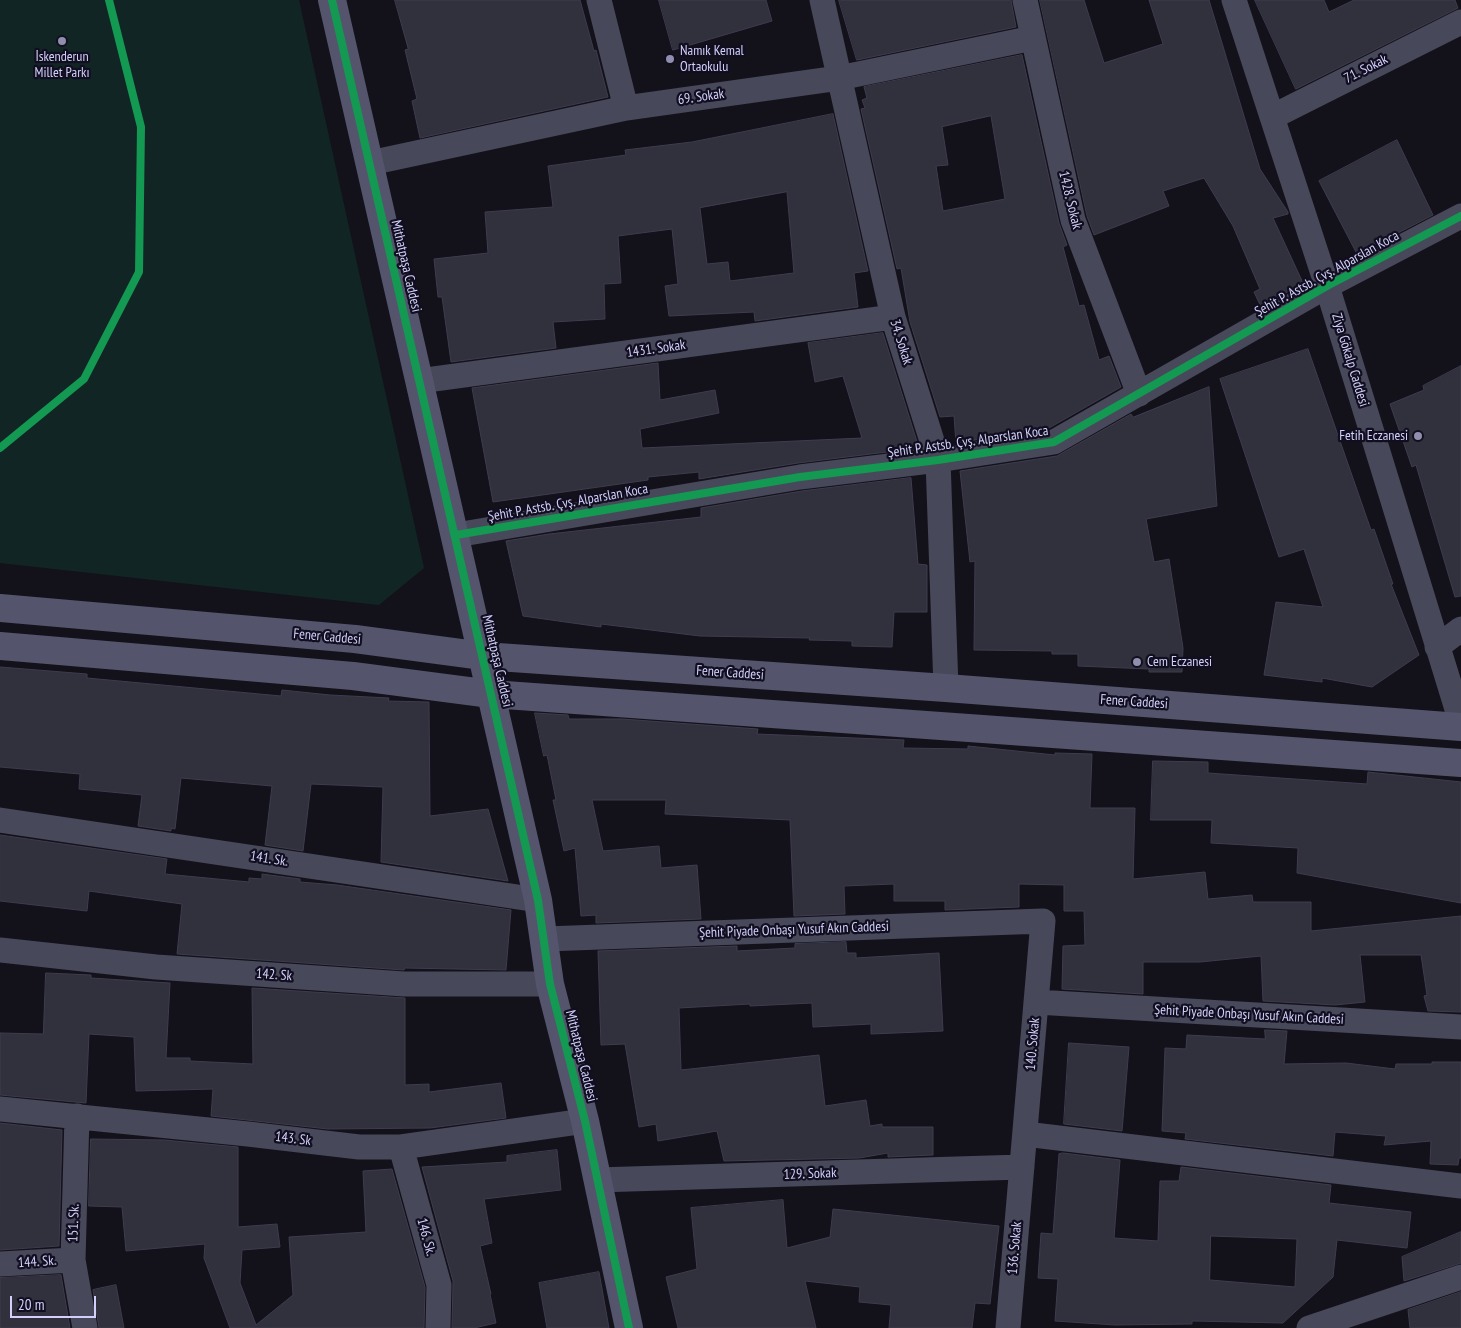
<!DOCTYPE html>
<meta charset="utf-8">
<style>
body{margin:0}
#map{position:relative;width:1461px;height:1328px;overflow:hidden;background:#13121b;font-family:"PT Sans Narrow",sans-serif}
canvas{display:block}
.scale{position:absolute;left:10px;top:1296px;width:86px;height:22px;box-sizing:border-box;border:2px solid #d2d0fb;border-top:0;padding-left:6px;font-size:15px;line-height:18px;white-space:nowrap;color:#d2d0fb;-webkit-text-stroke:4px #100e1f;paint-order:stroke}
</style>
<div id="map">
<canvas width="1461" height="1328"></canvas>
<div class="scale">20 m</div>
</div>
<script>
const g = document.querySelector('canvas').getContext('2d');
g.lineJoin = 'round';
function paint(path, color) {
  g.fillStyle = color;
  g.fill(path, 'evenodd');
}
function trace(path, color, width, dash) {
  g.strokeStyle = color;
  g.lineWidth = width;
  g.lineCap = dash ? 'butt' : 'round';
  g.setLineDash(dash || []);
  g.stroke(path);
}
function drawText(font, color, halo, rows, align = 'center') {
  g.font = font + ' "PT Sans Narrow",sans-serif';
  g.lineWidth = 4.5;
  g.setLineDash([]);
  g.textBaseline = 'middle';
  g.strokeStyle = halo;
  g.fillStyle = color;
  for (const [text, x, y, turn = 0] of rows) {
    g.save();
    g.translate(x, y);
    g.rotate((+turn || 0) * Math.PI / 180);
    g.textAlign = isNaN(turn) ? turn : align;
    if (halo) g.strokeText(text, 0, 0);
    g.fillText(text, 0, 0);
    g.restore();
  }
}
paint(new Path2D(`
 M 0,0 L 299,0 L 424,568 L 379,605 L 0,563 Z`), '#122525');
const building = new Path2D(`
 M 395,0 L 580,0 L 594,51 L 596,50 L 608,97 L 420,138 L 412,101 L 417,99 L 405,50 L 408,49 Z
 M 659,0 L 766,0 L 772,21 L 673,50 Z
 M 839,0 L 1011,0 L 1016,27 L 857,60 Z
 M 1040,0 L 1084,0 L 1104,63 L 1163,44 L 1149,0 L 1209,0 L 1260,169 L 1288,212 L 1288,214 L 1273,218 L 1303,283 L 1261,307 L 1254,292 L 1260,289 L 1233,226 L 1204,178 L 1163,191 L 1169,206 L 1094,235 L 1087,216 Z
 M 1255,0 L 1324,0 L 1329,12 L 1354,0 L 1455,0 L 1458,8 L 1296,89 Z
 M 1022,55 L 1059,223 L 1067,245 L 1063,247 L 1079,306 L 1084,305 L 1099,360 L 1109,356 L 1121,387 L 1049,428 L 956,443 L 954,416 L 940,417 L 910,322 L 901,268 L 897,269 L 861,109 L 865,108 L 862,100 L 867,98 L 864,87 ZM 991,116 L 1005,199 L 943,211 L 936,166 L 948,165 L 942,127 Z
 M 833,114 L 868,271 L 854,273 L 858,307 L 755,321 L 754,312 L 669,316 L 665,286 L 678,284 L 672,229 L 618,236 L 621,283 L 604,284 L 605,319 L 553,322 L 556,348 L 451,362 L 442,297 L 438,297 L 434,259 L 488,253 L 485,212 L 553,207 L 548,166 L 626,155 L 625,150 L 692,142 ZM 787,192 L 794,273 L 730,281 L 728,262 L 707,264 L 700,208 Z
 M 1397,140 L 1433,215 L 1357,254 L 1319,181 Z
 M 883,333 L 919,448 L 798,463 L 699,479 L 699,472 L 648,477 L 648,480 L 493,502 L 472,388 L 658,363 L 660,400 L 715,390 L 719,413 L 640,429 L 642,448 L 862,438 L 843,376 L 815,382 L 808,343 Z
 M 1308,349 L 1371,530 L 1374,529 L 1393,584 L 1391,584 L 1419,655 L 1372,687 L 1322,678 L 1322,682 L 1264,675 L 1276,602 L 1323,607 L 1304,549 L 1279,557 L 1220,379 Z
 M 1461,366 L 1461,596 L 1455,597 L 1416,465 L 1412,467 L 1390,404 L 1424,390 L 1423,386 Z
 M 1209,387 L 1217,506 L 1146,519 L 1154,562 L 1169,559 L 1183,648 L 1182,672 L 1149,672 L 1149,669 L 1078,666 L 1078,654 L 1052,654 L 1052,651 L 974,650 L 975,561 L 970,562 L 960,471 L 1057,456 L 1131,414 L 1133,417 Z
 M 911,478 L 918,564 L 927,565 L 927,612 L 894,612 L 892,647 L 852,646 L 852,641 L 809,640 L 810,638 L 700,636 L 601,624 L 601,627 L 523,616 L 506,541 L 549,534 L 701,517 L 701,508 L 802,491 Z
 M 0,667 L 87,674 L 87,678 L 281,696 L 282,690 L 330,695 L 389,698 L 388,701 L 429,702 L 430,816 L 488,809 L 508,881 L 381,862 L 383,787 L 311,784 L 303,851 L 265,845 L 272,786 L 181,778 L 175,829 L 171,828 L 171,831 L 138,826 L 142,795 L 79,789 L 80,774 L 0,767 Z
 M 535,713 L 568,715 L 569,719 L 622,719 L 758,729 L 757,734 L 904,740 L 903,748 L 968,749 L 968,746 L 1055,755 L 1055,753 L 1092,754 L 1090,808 L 1135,808 L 1133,879 L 1205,872 L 1208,899 L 1252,895 L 1253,902 L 1311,902 L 1311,931 L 1461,916 L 1461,1012 L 1428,1011 L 1424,996 L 1427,995 L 1421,955 L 1360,955 L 1365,1002 L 1335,1005 L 1263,1001 L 1261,956 L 1200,962 L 1143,962 L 1143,994 L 1062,989 L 1063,946 L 1085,945 L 1084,911 L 1064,911 L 1064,885 L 1019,884 L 1019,907 L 945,910 L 945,901 L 894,901 L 894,884 L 844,886 L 845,914 L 794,916 L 790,820 L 665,814 L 666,800 L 592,800 L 603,851 L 659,846 L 661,868 L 697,865 L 701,919 L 596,923 L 596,915 L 581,916 L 575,848 L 564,851 L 553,800 L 556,800 L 547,755 L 544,756 Z
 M 1153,761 L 1208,762 L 1208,773 L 1367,784 L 1368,772 L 1461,782 L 1461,903 L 1297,873 L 1298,848 L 1211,843 L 1212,820 L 1151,820 Z
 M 0,835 L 167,859 L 165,874 L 249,882 L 249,878 L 262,879 L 262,874 L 300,879 L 300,882 L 337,885 L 511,910 L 506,970 L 405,968 L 404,970 L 177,954 L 182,904 L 89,891 L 87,911 L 0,901 Z
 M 846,942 L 847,953 L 856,953 L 856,958 L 939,953 L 943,1031 L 871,1034 L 871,1024 L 813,1027 L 812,1003 L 750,1006 L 750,1004 L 679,1008 L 681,1070 L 819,1055 L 825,1106 L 866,1100 L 870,1126 L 882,1124 L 882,1127 L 933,1127 L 933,1155 L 888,1157 L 888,1153 L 859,1158 L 724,1161 L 717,1131 L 658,1141 L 656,1124 L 639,1127 L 625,1044 L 601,1045 L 598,951 L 737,946 L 737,951 L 795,948 L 795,944 Z
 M 46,973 L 91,975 L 91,978 L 170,983 L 166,1058 L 190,1058 L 190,1061 L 253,1064 L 252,988 L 405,998 L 405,1085 L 429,1084 L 429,1092 L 501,1083 L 506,1118 L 430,1128 L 328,1129 L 211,1116 L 213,1089 L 136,1091 L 134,1037 L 89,1034 L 86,1103 L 0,1095 L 0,1033 L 43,1034 Z
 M 1265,1030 L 1287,1031 L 1284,1064 L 1346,1063 L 1395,1069 L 1396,1064 L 1432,1064 L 1432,1062 L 1461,1062 L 1461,1158 L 1459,1158 L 1458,1165 L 1430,1164 L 1431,1141 L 1384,1145 L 1386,1136 L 1335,1132 L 1333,1156 L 1185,1139 L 1186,1133 L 1162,1131 L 1165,1048 L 1186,1049 L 1187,1035 L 1265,1039 Z
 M 1069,1043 L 1129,1047 L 1122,1131 L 1064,1124 Z
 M 0,1123 L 62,1130 L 59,1246 L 0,1250 Z
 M 91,1139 L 164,1140 L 238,1147 L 238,1227 L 277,1224 L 280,1247 L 242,1250 L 240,1283 L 256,1325 L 293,1295 L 289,1237 L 366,1232 L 363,1171 L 392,1169 L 425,1287 L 424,1328 L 230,1328 L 204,1258 L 205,1244 L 126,1251 L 122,1207 L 89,1206 Z
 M 557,1150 L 561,1190 L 484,1199 L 492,1243 L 480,1246 L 491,1294 L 490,1294 L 496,1323 L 474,1328 L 452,1328 L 453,1281 L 422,1167 L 507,1162 L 507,1156 Z
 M 1063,1153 L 1120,1160 L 1114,1238 L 1158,1241 L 1160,1181 L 1179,1181 L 1181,1167 L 1331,1185 L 1329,1203 L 1411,1212 L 1407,1248 L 1337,1240 L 1333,1277 L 1283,1323 L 1192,1321 L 1192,1324 L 1115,1325 L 1055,1321 L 1058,1279 L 1038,1278 L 1041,1233 L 1053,1234 L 1059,1154 ZM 1211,1236 L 1297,1239 L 1295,1287 L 1210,1280 Z
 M 783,1200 L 787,1248 L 830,1237 L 833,1209 L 999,1226 L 990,1304 L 975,1303 L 972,1328 L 889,1328 L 891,1305 L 859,1302 L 860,1287 L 805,1281 L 816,1328 L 678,1328 L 666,1277 L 697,1269 L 691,1208 Z
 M 1461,1232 L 1461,1263 L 1404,1281 L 1402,1257 Z
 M 599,1272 L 609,1328 L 547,1328 L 539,1283 Z
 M 61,1275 L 70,1328 L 0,1328 L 0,1278 Z
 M 116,1285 L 124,1328 L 99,1328 L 93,1290 Z
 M 1461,1292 L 1461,1328 L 1410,1328 L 1408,1310 Z`);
paint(building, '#31303d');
trace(building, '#3e3c4e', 1);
trace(new Path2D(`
 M 599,0 L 626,108
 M 822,0 L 893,317 L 938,460 L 946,688
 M 1025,0 L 1073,220 L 1139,394
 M 1234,0 L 1327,286 L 1461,722
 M 1272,117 L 1461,22
 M 370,163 L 626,108 L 839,78 L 1033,38
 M 419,381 L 893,317
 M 456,535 L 800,477 L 938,460 L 1054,442 L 1327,286 L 1461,216
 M 1437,647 L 1461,629
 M 0,820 L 538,900
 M 545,939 L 1043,921 L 1008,1328
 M 0,950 L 156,967 L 404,984 L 550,984
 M 1036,1002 L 1461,1027
 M 0,1109 L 248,1134 L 359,1147 L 401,1147 L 585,1121
 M 77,1116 L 73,1260 L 85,1328
 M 1025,1134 L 1461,1186
 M 401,1147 L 439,1285 L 438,1328
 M 597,1180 L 1022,1167
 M 0,1264 L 73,1260
 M 1309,1328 L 1461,1277`), '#48485b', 25);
trace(new Path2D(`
 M 332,0 L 538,900 L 550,984 L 585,1121 L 629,1328
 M 0,608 L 355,639 L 483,656 L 946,688 L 1461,727
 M 0,646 L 353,676 L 491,694 L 1461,763`), '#54556d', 28);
trace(new Path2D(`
 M 332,0 L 538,900 L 550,984 L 585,1121 L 629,1328
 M 0,448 L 84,379 L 139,272 L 141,127 L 109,0
 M 456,535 L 800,477 L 938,460 L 1054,442 L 1327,286 L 1461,216`), '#139951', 8);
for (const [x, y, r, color] of [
 [62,41,5,"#8f8ead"],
 [670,59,5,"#8f8ead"],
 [1418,436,5,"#8f8ead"],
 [1137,662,5,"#8f8ead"]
]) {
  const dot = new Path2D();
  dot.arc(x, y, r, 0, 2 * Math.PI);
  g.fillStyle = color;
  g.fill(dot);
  trace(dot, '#100e1f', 2);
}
drawText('14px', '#d2d0fb', '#100e1f', [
 ["Namık Kemal",680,51],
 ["Ortaokulu",680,67],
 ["İskenderun",62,57,"center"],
 ["Millet Parkı",62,73,"center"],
 ["Fetih Eczanesi",1408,436,"right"],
 ["Cem Eczanesi",1147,662]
], 'left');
drawText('14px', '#d2d0fb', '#100e1f', [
 ["71. Sokak",1366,69,-27],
 ["69. Sokak",701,97,-8],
 ["1428. Sokak",1070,200,76],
 ["Mithatpaşa Caddesi",406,266,77],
 ["Şehit P. Astsb. Çvş. Alparslan Koca",1327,274,-29],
 ["34. Sokak",901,342,73],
 ["1431. Sokak",656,349,-8],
 ["Ziya Gökalp Caddesi",1350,360,73],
 ["Şehit P. Astsb. Çvş. Alparslan Koca",968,442,-8],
 ["Şehit P. Astsb. Çvş. Alparslan Koca",568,503,-10],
 ["Fener Caddesi",327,637,5],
 ["Mithatpaşa Caddesi",497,661,77],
 ["Fener Caddesi",730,673,4],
 ["Fener Caddesi",1134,702,4],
 ["141. Sk.",269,859,9],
 ["Şehit Piyade Onbaşı Yusuf Akın Caddesi",794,930,-2],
 ["142. Sk",274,975,4],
 ["Şehit Piyade Onbaşı Yusuf Akın Caddesi",1249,1015,3],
 ["140. Sokak",1033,1044,-85],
 ["Mithatpaşa Caddesi",581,1056,76],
 ["143. Sk",293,1139,7],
 ["129. Sokak",810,1174,-2],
 ["151. Sk.",74,1223,-88],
 ["146. Sk.",426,1237,75],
 ["136. Sokak",1015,1248,-85],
 ["144. Sk.",37,1262,-4]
]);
</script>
